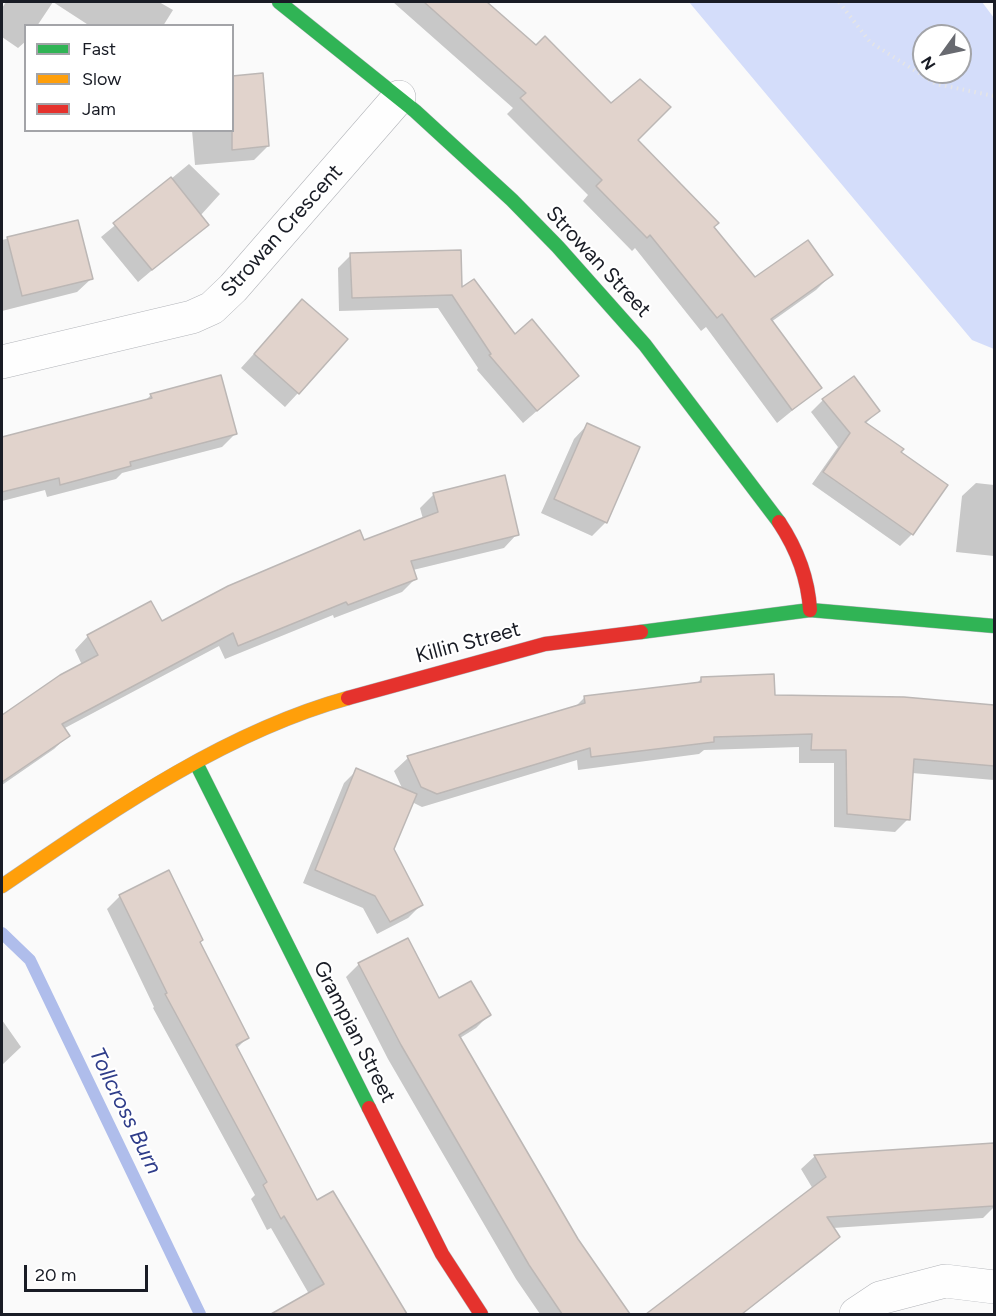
<!DOCTYPE html>
<style>
body{margin:0}
#map{position:relative;width:996px;height:1316px;overflow:hidden;background:#fafafa;font-family:Figtree,sans-serif}
canvas{display:block}
.frame{position:absolute;inset:0;border:3px solid #191c25;pointer-events:none}
.legend{position:absolute;left:24px;top:24px;width:210px;height:108px;box-sizing:border-box;background:#fff;border:2px solid #a3a4a8;margin:0;padding:8px 10px;list-style:none;font-size:18px;color:#191c25}
.legend li{display:flex;align-items:center;gap:12px;height:30px}
.legend b{width:30px;border:2px solid #a3a4a8}
.north{position:absolute;left:912px;top:24px;width:60px;height:60px;box-sizing:border-box;background:#fff;border:2px solid #a3a4a8;border-radius:50%;rotate:237deg;font-size:16px;font-weight:700;line-height:24px;text-align:center;color:#191c25}
.north::after{content:'';display:block;margin:auto;width:21px;height:27px;background:#686a70;clip-path:polygon(50% 0,100% 100%,50% 72%,0 100%)}
.scale{position:absolute;left:24px;top:1265px;width:124px;height:27px;box-sizing:border-box;border:3px solid #191c25;border-top:0;padding-left:8px;font-size:18px;line-height:21px;white-space:nowrap;color:#191c25;-webkit-text-stroke:4px #fff;paint-order:stroke}
</style>
<div id="map">
<canvas width="996" height="1316"></canvas>
<div class="frame"></div>
<ul class="legend">
<li><b style="height:8px;background:#30b455"></b>Fast</li>
<li><b style="height:8px;background:#ff9f0a"></b>Slow</li>
<li><b style="height:8px;background:#e5322d"></b>Jam</li>
</ul>
<div class="north">N</div>
<div class="scale">20 m</div>
</div>
<script>
const g = document.querySelector('canvas').getContext('2d');
g.lineJoin = 'round';
function paint(path, color) {
  g.fillStyle = color;
  g.fill(path, 'evenodd');
}
function trace(path, color, width, dash) {
  g.strokeStyle = color;
  g.lineWidth = width;
  g.lineCap = dash ? 'butt' : 'round';
  g.setLineDash(dash || []);
  g.stroke(path);
}
function drawText(font, color, halo, rows, align = 'center') {
  g.font = font + ' Figtree,sans-serif';
  g.lineWidth = 4.5;
  g.setLineDash([]);
  g.textBaseline = 'middle';
  g.strokeStyle = halo;
  g.fillStyle = color;
  for (const [text, x, y, turn = 0] of rows) {
    g.save();
    g.translate(x, y);
    g.rotate((+turn || 0) * Math.PI / 180);
    g.textAlign = isNaN(turn) ? turn : align;
    if (halo) g.strokeText(text, 0, 0);
    g.fillText(text, 0, 0);
    g.restore();
  }
}
paint(new Path2D(`
 M 689,2 L 982,2 L 994,18 L 994,349 L 972,340 ZM 924,36 L 960,36 L 960,72 L 924,72 Z`), '#d4ddfa');
paint(new Path2D(`
 M 6,2 L 159,2 L 173,10 L 163,26 L 90,26 L 53,2 L 37,26 L 26,26 L 26,41 L 18,48 L 2,37 L 2,8 Z
 M 393,2 L 485,2 L 636,140 L 755,279 L 831,275 L 816,290 L 771,322 L 820,388 L 777,423 L 706,327 L 701,331 L 635,248 L 632,251 L 583,201 L 588,195 L 507,114 L 513,108 Z
 M 192,130 L 232,130 L 268,146 L 254,160 L 195,165 Z
 M 189,164 L 220,194 L 200,216 L 207,224 L 138,282 L 101,237 Z
 M 65,225 L 91,279 L 77,292 L 2,311 L 2,240 Z
 M 351,255 L 461,290 L 514,336 L 577,376 L 523,423 L 477,370 L 478,368 L 438,308 L 339,311 L 338,268 Z
 M 289,315 L 298,393 L 285,407 L 241,368 Z
 M 151,395 L 235,434 L 222,447 L 122,473 L 116,479 L 47,497 L 45,490 L 2,501 L 2,433 L 3,438 L 145,401 Z
 M 823,400 L 878,411 L 865,424 L 899,453 L 912,534 L 900,546 L 812,484 L 838,447 L 811,412 Z
 M 587,425 L 606,522 L 592,536 L 541,513 L 574,439 Z
 M 976,483 L 994,485 L 994,556 L 956,552 L 962,496 Z
 M 434,494 L 517,534 L 504,548 L 413,570 L 416,578 L 402,592 L 334,618 L 333,615 L 225,659 L 219,646 L 63,729 L 68,736 L 54,749 L 2,785 L 2,717 L 82,665 L 75,650 L 88,636 L 161,623 L 423,519 L 420,508 Z
 M 702,678 L 773,696 L 904,699 L 994,707 L 994,780 L 912,773 L 908,819 L 895,832 L 834,827 L 834,763 L 799,763 L 799,747 L 704,750 L 699,754 L 578,770 L 577,760 L 422,807 L 412,802 L 393,849 L 421,905 L 408,918 L 377,934 L 363,908 L 303,883 L 344,783 L 357,770 L 403,790 L 394,771 L 408,758 L 574,708 L 585,697 L 696,684 Z
 M 120,896 L 198,942 L 248,1037 L 236,1049 L 317,1202 L 333,1193 L 405,1314 L 278,1314 L 309,1294 L 271,1228 L 267,1230 L 251,1199 L 255,1195 L 153,1008 L 154,1007 L 107,909 Z
 M 359,964 L 438,1000 L 489,1015 L 476,1028 L 460,1038 L 603,1311 L 599,1314 L 540,1314 L 516,1279 L 439,1147 L 388,1059 L 346,977 Z
 M 2,1020 L 21,1047 L 2,1065 Z
 M 992,1145 L 994,1207 L 983,1218 L 833,1228 L 838,1237 L 825,1250 L 742,1314 L 648,1314 L 813,1189 L 801,1169 L 814,1157 Z`), '#0003');
trace(new Path2D(`
 M 2,933 L 30,960 L 200,1314`), '#afbdeb', 12);
const building = new Path2D(`
 M 424,2 L 487,2 L 536,45 L 545,36 L 611,103 L 640,79 L 671,107 L 638,140 L 719,223 L 714,227 L 755,277 L 808,240 L 833,275 L 771,319 L 822,388 L 792,410 L 722,314 L 717,318 L 650,235 L 647,238 L 596,186 L 602,180 L 520,98 L 526,93 Z
 M 263,73 L 269,146 L 232,150 L 232,76 Z
 M 171,177 L 209,225 L 152,270 L 113,223 Z
 M 78,220 L 93,279 L 22,296 L 7,237 Z
 M 461,250 L 462,287 L 474,279 L 515,334 L 532,319 L 579,376 L 537,411 L 489,355 L 491,354 L 452,295 L 352,298 L 350,253 Z
 M 302,299 L 348,339 L 299,394 L 254,354 Z
 M 221,375 L 237,434 L 130,462 L 131,466 L 60,485 L 59,478 L 2,492 L 2,437 L 152,398 L 150,394 Z
 M 854,376 L 880,411 L 865,422 L 904,449 L 901,452 L 948,485 L 913,535 L 823,472 L 850,433 L 822,399 Z
 M 587,423 L 640,447 L 607,523 L 554,499 Z
 M 505,475 L 519,535 L 411,561 L 417,579 L 348,605 L 346,602 L 238,646 L 233,633 L 62,724 L 70,736 L 2,782 L 2,715 L 60,675 L 98,655 L 87,635 L 151,601 L 162,621 L 228,586 L 360,530 L 364,540 L 438,512 L 433,493 Z
 M 774,674 L 775,695 L 904,697 L 994,705 L 994,766 L 914,759 L 910,820 L 847,814 L 846,750 L 811,750 L 812,734 L 714,737 L 714,742 L 591,757 L 590,748 L 437,794 L 421,787 L 407,756 L 585,703 L 584,696 L 701,682 L 701,677 Z
 M 356,768 L 417,794 L 394,849 L 423,905 L 390,922 L 375,896 L 315,870 Z
 M 169,870 L 203,940 L 200,942 L 249,1038 L 236,1045 L 317,1200 L 333,1191 L 407,1314 L 271,1314 L 324,1284 L 284,1216 L 281,1219 L 263,1185 L 267,1182 L 165,994 L 167,993 L 119,895 Z
 M 408,938 L 439,998 L 471,981 L 491,1015 L 459,1035 L 578,1239 L 630,1314 L 562,1314 L 529,1265 L 401,1045 L 358,963 Z
 M 994,1143 L 994,1206 L 827,1217 L 840,1237 L 742,1314 L 646,1314 L 826,1177 L 814,1155 Z`);
paint(building, '#e1d3cc');
trace(building, '#bcb7b5', 1.5);
const street = new Path2D(`
 M 2,362 L 192,317 L 212,308 L 233,288 L 399,97
 M 856,1314 L 880,1298 L 945,1281 L 994,1287`);
const fast = new Path2D(`
 M 279,2 L 415,111 L 512,200 L 558,247 L 645,345 L 779,522
 M 641,632 L 810,610 L 994,626
 M 196,763 L 369,1108`);
const slow = new Path2D(`
 M 2,886 C 109,813 222,733 348,698`);
const jam = new Path2D(`
 M 779,522 C 797,549 808,577 810,610
 M 348,698 L 545,644 L 641,632
 M 369,1108 L 442,1254 L 481,1314`);
trace(street, '#b2b4b9', 34);
trace(fast, '#b2b4b9', 15);
trace(slow, '#b2b4b9', 15);
trace(jam, '#b2b4b9', 15);
trace(new Path2D(`
 M 839,2 L 870,42 L 936,84 L 994,96`), '#e5e5e6', 4, [1.5, 4.5]);
trace(street, '#fefefe', 33);
trace(fast, '#30b455', 14);
trace(slow, '#ff9f0a', 14);
trace(jam, '#e5322d', 14);
drawText('21px', '#191c25', '#fff', [
 ["Strowan Crescent",282,231,-48],
 ["Strowan Street",598,262,47],
 ["Killin Street",468,643,-15],
 ["Grampian Street",354,1032,63]
]);
drawText('italic 22px', '#2f3d8a', '#fff', [
 ["Tollcross Burn",125,1111,64]
]);
</script>
